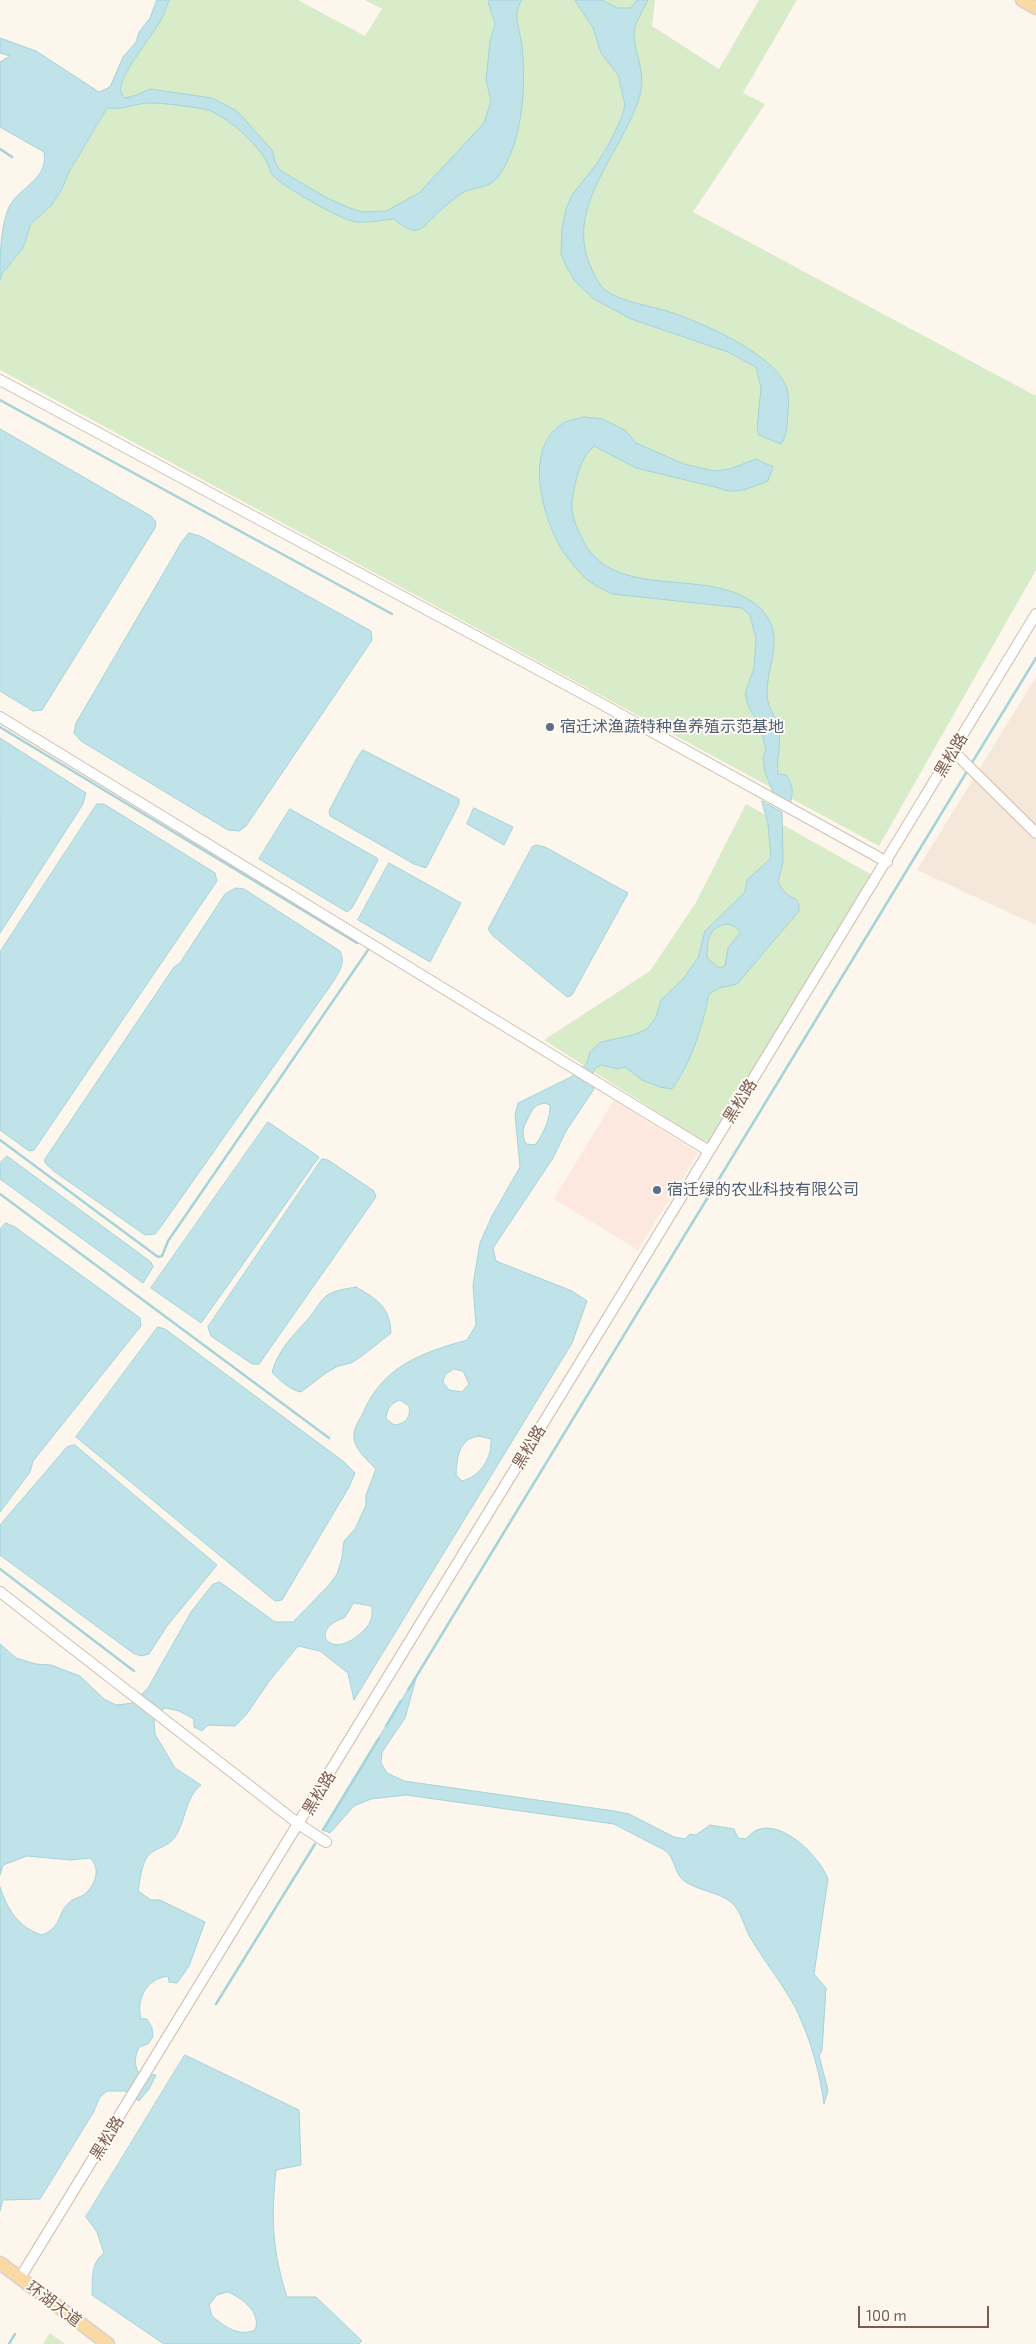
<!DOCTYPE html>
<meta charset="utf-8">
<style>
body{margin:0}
#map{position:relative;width:1036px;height:2344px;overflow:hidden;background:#fdf6ec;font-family:"Exo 2",sans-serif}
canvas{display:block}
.scale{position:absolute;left:858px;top:2306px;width:131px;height:22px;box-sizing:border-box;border:2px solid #7a5c4d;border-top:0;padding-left:6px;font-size:15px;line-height:18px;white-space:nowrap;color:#7a5c4d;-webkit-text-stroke:4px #fffaf3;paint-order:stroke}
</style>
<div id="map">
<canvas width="1036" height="2344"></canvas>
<div class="scale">100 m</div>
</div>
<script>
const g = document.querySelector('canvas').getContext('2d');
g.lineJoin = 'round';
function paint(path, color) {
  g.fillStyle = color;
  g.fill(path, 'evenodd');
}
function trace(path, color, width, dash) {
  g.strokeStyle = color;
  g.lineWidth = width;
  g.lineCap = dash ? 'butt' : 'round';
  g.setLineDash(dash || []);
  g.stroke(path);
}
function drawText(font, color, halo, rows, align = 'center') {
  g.font = font + ' "Exo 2","Noto Sans SC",sans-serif';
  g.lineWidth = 4;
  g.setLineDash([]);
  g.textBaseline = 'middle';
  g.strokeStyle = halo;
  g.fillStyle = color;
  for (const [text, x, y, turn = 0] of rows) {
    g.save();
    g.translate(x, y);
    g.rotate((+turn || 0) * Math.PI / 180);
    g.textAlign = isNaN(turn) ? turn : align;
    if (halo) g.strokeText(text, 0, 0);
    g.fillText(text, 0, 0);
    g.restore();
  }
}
paint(new Path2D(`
 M 1036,677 L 1036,925 L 917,870 Z`), '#f5e8da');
paint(new Path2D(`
 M 614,1100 L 698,1153 L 638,1250 L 554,1199 Z`), '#fde8e0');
paint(new Path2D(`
 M 169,0 L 298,0 L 365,36 L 382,9 L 365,0 L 655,0 L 652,26 L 719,69 L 759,0 L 797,0 L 743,93 L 765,104 L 693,212 L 1036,396 L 1036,570 L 879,846 L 0,370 L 0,280 L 2,274 L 23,248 L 31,224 L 52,205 L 62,189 L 69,172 L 107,108 L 120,91 L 123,79 L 132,63 L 162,19 Z
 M 746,804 L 872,875 L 710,1142 L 703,1141 L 544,1040 L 650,971 L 695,904 Z
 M 50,2333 L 65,2344 L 43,2344 Z`), '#d8ecc9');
const water = new Path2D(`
 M 157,0 L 169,0 L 162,19 L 132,63 L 123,79 L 120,91 L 125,98 L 137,95 L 150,89 L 212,98 L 237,111 L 272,150 L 275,162 L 281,171 L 327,198 L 350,208 L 363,212 L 386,211 L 419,193 L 484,123 L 491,101 L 486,80 L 490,41 L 495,24 L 488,2 L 489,0 L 522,0 C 511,16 521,30 522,47 C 526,89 523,142 498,177 C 489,189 476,186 464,192 C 455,197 448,204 440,211 C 421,227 420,241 394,219 C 382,220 368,223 356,222 C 341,220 279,185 271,173 C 269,170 269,165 267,162 C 256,142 231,121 211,111 C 204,108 157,102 148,103 C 132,104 125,110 107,108 L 69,172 L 62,189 L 52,205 L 31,224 L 23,248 L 2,274 L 0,280 C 0,256 0,234 7,212 C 15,187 49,182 44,152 L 0,127 L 0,62 L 10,56 L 0,53 L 0,38 L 36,51 L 99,92 L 110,87 L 123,57 L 136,42 L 139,32 L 150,18 Z
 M 575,0 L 602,0 L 617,8 L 631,8 L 637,0 L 648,0 C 644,9 633,25 634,35 C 635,53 645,73 641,91 C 628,145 569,199 587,257 C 590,266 597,283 605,290 C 621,302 651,306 670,312 C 701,322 774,354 786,386 C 789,393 789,404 788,412 C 787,424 788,434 781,444 L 759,435 L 757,429 L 761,388 L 756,367 L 728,352 L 631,319 L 594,299 L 575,281 L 565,264 L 561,253 L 562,228 L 566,209 L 572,195 L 598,162 L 610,142 L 621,119 L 625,105 L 618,75 L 601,53 L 593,28 Z
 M 584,417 L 602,419 L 625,430 L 636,443 L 684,464 L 714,471 L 730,469 L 756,459 L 773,467 L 768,481 C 752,487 735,496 719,488 L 636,468 L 594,446 C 579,459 575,483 572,502 C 571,513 575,524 580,534 C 610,608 712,561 761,609 C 787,636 766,665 767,696 C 768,709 778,719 779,732 C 781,746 776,760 778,774 L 786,775 C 794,786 793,793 790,805 L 772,796 L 772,790 L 765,772 L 763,757 L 766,750 L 759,723 L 749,708 L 745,694 L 754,668 L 756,639 L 750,615 L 742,608 L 613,594 C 602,589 591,584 583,576 C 573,565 562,552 556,539 C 540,505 525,445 565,422 C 570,420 578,419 584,417 Z
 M 0,429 L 151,516 L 156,522 L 155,528 L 42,710 L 33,711 L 0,691 Z
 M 189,533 L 200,536 L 371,631 L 372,640 L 366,649 L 246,826 L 239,831 L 228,830 L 81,741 L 74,733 L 76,723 L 181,543 Z
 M 0,738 L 86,793 L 83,804 L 0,933 Z
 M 363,750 L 459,799 L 459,804 L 426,868 L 414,864 L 330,816 L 329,811 L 357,758 Z
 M 762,801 L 782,812 L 783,862 L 778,882 C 780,885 782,890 785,892 C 793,901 799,895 799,911 L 737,984 L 719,988 L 709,994 C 702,1028 692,1061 672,1089 L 660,1087 L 642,1080 L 625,1067 L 618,1069 L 601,1065 L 595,1068 L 590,1082 L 594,1089 L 566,1131 L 553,1158 L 493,1248 L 496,1261 L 572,1291 L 587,1301 L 572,1343 L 354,1700 L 348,1673 L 320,1651 L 298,1646 L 270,1680 L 246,1715 L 235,1726 L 208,1725 L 202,1731 L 194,1727 L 194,1719 L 179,1711 L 166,1708 L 159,1711 L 154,1720 L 155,1734 L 175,1768 L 201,1785 C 185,1797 186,1821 175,1837 C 168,1848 154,1847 147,1857 C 141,1867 140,1880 138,1891 L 151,1900 L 160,1900 L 205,1922 L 189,1966 L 177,1983 L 169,1982 L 168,1976 C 146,1979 136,1999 141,2019 L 147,2019 L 152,2028 L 153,2037 L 148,2044 L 139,2047 C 135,2056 134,2063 138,2072 L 156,2075 L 149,2089 L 139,2101 L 125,2091 L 107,2091 L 100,2097 L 93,2113 L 40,2199 L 3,2200 L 0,2211 L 0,1887 C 7,1909 19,1928 42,1935 C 64,1926 56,1912 71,1901 C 75,1898 81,1897 85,1894 C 96,1884 101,1868 90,1858 L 70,1860 L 27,1856 L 3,1865 L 0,1875 L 0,1644 L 16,1658 L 36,1664 L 51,1665 L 80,1676 L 104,1699 L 116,1705 L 133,1703 L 148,1688 L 191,1612 L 213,1584 L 220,1582 L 275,1622 L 293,1622 L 329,1585 L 337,1574 L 342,1558 L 344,1541 L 355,1529 L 366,1505 L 366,1495 L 376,1469 C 368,1461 352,1447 354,1434 C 354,1428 360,1419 363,1413 C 383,1366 421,1353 467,1340 L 476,1325 L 473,1285 L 480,1243 L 492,1216 L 520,1167 L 515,1115 L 518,1103 L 571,1077 L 587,1063 L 590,1052 L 601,1042 L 633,1035 L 647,1029 L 656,1017 L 661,1000 L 682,980 L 698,958 L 705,931 L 745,892 L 747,880 L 771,858 L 768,824 ZM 728,924 L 736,927 L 740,933 L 728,948 L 725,966 L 719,968 L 707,958 C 707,941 708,926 728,924 ZM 545,1103 L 550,1105 C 551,1117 543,1135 535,1145 L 526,1144 C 521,1133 523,1128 528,1118 C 533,1109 533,1105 545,1103 ZM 454,1369 L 463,1371 L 469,1384 L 462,1392 L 449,1390 L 443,1382 L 445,1375 ZM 400,1400 L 409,1406 C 411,1417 406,1424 394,1425 L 386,1419 C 387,1408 390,1404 400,1400 ZM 479,1436 L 491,1439 C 492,1458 481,1476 462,1481 L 456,1475 C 457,1458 458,1439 479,1436 ZM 354,1603 L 372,1606 C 373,1619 370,1625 361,1633 C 329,1662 308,1629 344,1618 Z
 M 97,804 L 104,804 L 215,873 L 217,881 L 34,1150 L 29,1151 L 0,1130 L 0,952 Z
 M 474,808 L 513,827 L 504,845 L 467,824 Z
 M 290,809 L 377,858 L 378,860 L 352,908 L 347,912 L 259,859 Z
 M 536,845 L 545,847 L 628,893 L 572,995 L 567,997 L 493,936 L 488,929 L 532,847 Z
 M 389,863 L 461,903 L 430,962 L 358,920 Z
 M 236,888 L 244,889 L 340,951 C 346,963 339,972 333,982 L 162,1225 L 155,1234 L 145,1235 L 55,1172 L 45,1163 L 45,1159 L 174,967 L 180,963 L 225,894 Z
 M 268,1122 L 319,1157 L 201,1323 L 151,1288 Z
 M 7,1156 L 151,1262 L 153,1267 L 143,1283 L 0,1179 L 0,1163 Z
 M 322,1159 L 328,1160 L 374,1191 L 376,1197 L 259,1364 L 252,1364 L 211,1336 L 208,1327 Z
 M 6,1223 L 15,1227 L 140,1318 L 141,1326 L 33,1461 L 30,1472 L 0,1512 L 0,1229 Z
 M 356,1287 C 377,1299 390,1307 391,1333 L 362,1356 L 351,1363 L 338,1366 L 326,1373 L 301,1392 C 290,1390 279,1380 272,1372 C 279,1348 294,1335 309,1318 C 315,1311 319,1302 326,1296 C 334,1290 346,1289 356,1287 Z
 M 158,1327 L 165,1329 L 344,1462 L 355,1473 L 349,1487 L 282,1600 L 275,1601 L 76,1437 Z
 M 75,1445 L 217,1565 L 167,1626 L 149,1654 L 141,1656 L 133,1653 L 0,1555 L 0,1525 L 67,1447 Z
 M 417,1675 L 405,1718 L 382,1752 L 381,1763 L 387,1773 L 404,1781 L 614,1811 L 629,1814 L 674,1837 L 685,1839 L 690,1834 L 696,1835 L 710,1825 L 734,1829 L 738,1838 L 746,1839 C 748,1837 751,1833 755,1831 C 781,1817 820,1857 828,1879 L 814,1974 L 826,1988 L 822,2050 L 819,2056 L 828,2090 L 824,2104 C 820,2072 810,2038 796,2009 C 784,1986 767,1965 753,1942 C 745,1931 742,1911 731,1902 C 717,1891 697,1891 683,1880 C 674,1872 675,1859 666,1851 L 614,1824 L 406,1795 L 371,1799 L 354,1806 L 330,1833 L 323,1830 Z
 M 185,2055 L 299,2110 L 301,2165 L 276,2170 C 271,2218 272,2250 287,2297 L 316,2297 L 362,2341 L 359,2344 L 164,2344 L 92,2295 C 93,2278 90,2264 104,2253 L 97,2232 L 86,2217 ZM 228,2292 C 242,2298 262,2313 255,2330 C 239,2337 225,2327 212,2316 L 209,2305 L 217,2295 Z`);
paint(water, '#bfe3e8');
trace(water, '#a5d3da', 1);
trace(new Path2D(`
 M 0,149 L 12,157
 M 0,400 L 392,614
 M 0,727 L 357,943
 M 973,761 L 1036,658
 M 0,1140 L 158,1257 L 162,1256 L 168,1241 L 368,950
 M 0,1194 L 329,1438
 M 0,1569 L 134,1671
 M 408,1690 L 966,773
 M 386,1726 L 401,1701
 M 323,1830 L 379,1738
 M 216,2004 L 315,1844
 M 9,2344 L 15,2334`), '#a5d3da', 2.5);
const minor = new Path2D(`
 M 0,380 L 591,698 L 887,862
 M 0,717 L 709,1151
 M 953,751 L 1036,833
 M 0,1592 L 300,1825 L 326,1842
 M 20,2278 C 220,1956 416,1632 613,1309 C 754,1077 896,846 1036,614`);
const major = new Path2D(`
 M 1022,0 L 1036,8
 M 0,2263 L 108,2344`);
trace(minor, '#d1beb0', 12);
trace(major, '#dad1cd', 15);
trace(minor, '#fff', 10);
trace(major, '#fbd9a5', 12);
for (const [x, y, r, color] of [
 [550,727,5,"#5c6f8a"],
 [657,1190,5,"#5c6f8a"]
]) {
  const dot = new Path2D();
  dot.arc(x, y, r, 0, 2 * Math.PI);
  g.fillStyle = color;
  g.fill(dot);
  trace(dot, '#fffaf3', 2);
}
drawText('16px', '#4e5e75', '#fffaf3', [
 ["宿迁沭渔蔬特种鱼养殖示范基地",560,727],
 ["宿迁绿的农业科技有限公司",667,1190]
], 'left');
drawText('16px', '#7a5c4d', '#fffaf3', [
 ["黑松路",951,755,-59],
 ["黑松路",740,1101,-58],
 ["黑松路",529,1447,-59],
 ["黑松路",319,1793,-59],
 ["黑松路",107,2138,-58],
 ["环湖大道",54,2304,37]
]);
</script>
